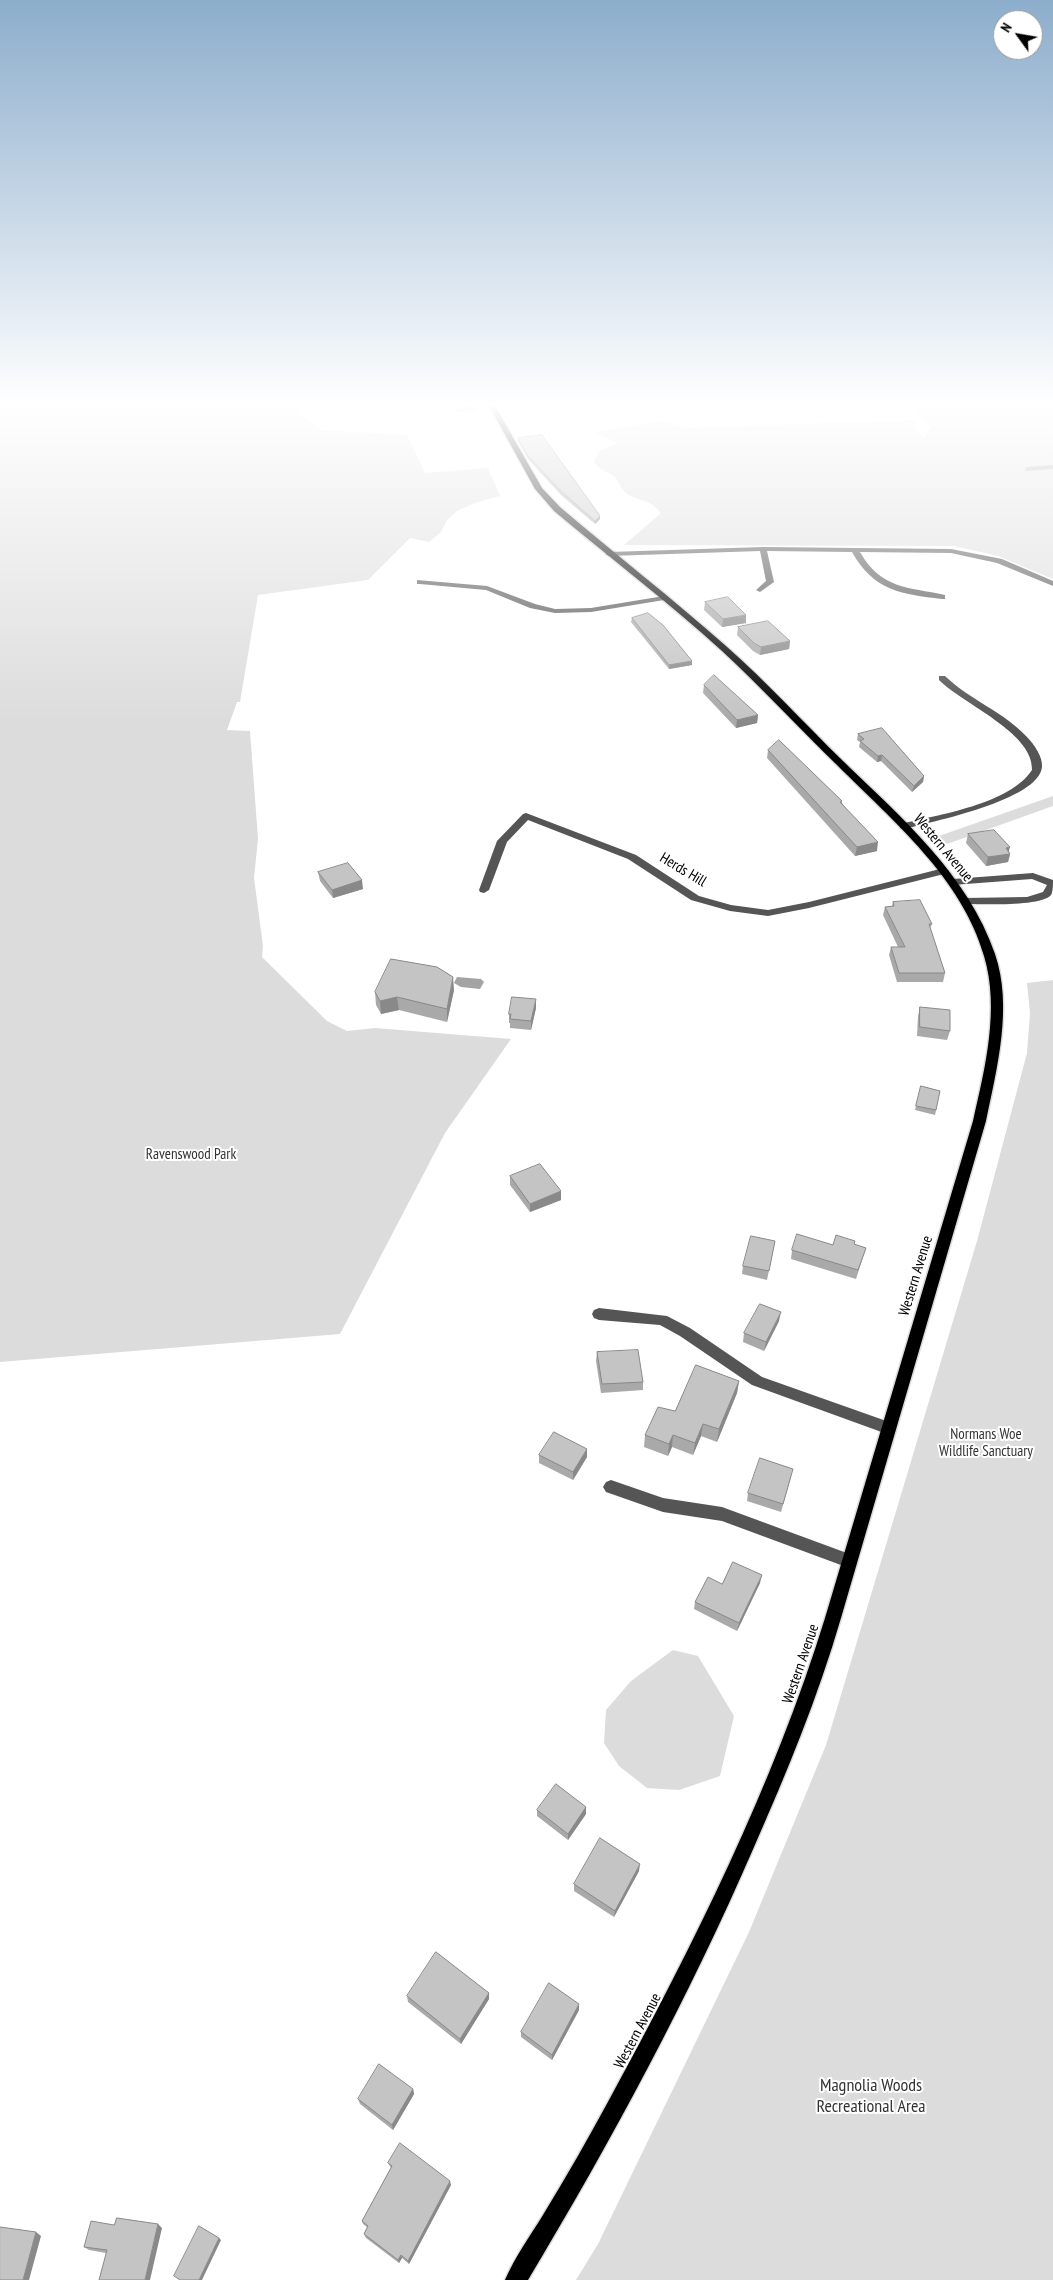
<!DOCTYPE html>
<style>
body{margin:0}
#map{position:relative;width:1053px;height:2280px;overflow:hidden;background:#fff;font-family:"PT Sans Narrow",sans-serif}
canvas{display:block}
.north{position:absolute;left:993px;top:10px;width:50px;height:50px;box-sizing:border-box;background:#fff;border:1px solid #999;border-radius:50%;rotate:302deg;font-size:14px;font-weight:700;line-height:20px;text-align:center;color:#000}
.north::after{content:'';display:block;margin:auto;width:18px;height:22px;background:#000;clip-path:polygon(50% 0,100% 100%,50% 72%,0 100%)}
</style>
<div id="map">
<canvas width="1053" height="2280"></canvas>
<div class="north">N</div>
</div>
<script>
const g = document.querySelector('canvas').getContext('2d');
g.lineJoin = 'round';
function paint(path, color) {
  g.fillStyle = color;
  g.fill(path, 'evenodd');
}
function trace(path, color, width, dash) {
  g.strokeStyle = color;
  g.lineWidth = width;
  g.lineCap = dash ? 'butt' : 'round';
  g.setLineDash(dash || []);
  g.stroke(path);
}
function drawText(font, color, halo, rows, align = 'center') {
  g.font = font + ' "PT Sans Narrow",sans-serif';
  g.lineWidth = 4;
  g.setLineDash([]);
  g.textBaseline = 'middle';
  g.strokeStyle = halo;
  g.fillStyle = color;
  for (const [text, x, y, turn = 0] of rows) {
    g.save();
    g.translate(x, y);
    g.rotate((+turn || 0) * Math.PI / 180);
    g.textAlign = isNaN(turn) ? turn : align;
    if (halo) g.strokeText(text, 0, 0);
    g.fillText(text, 0, 0);
    g.restore();
  }
}
paint(new Path2D(`
 M 0,404 L 289,404 L 320,430 L 407,435 L 425,473 L 488,468 L 500,496 L 475,503 L 457,511 L 447,520 L 441,532 L 429,542 L 410,538 L 368,580 L 258,595 L 240,702 L 237,702 L 227,730 L 250,731 L 258,839 L 254,878 L 263,946 L 262,957 L 327,1021 L 347,1031 L 375,1028 L 511,1039 L 445,1133 L 340,1334 L 0,1362 Z
 M 908,404 L 1053,404 L 1053,579 L 998,556 L 954,546 L 624,545 L 661,513 C 647,496 636,503 624,491 C 619,486 618,478 612,475 C 605,470 598,470 594,461 L 599,451 L 617,443 L 595,432 L 662,421 L 685,428 L 919,420 L 912,426 L 924,438 L 931,427 Z
 M 1053,796 L 1053,806 L 947,844 L 939,836 Z
 M 1053,980 L 1053,2280 L 576,2280 L 598,2244 L 749,1932 L 826,1745 L 977,1241 L 1027,1053 L 1030,1013 L 1027,983 Z
 M 673,1650 L 698,1656 L 734,1716 L 720,1776 L 679,1790 L 647,1788 L 619,1766 L 604,1743 L 606,1710 L 631,1681 Z`), '#dcdcdc');
paint(new Path2D(`
 M 457,977 L 481,979 L 484,982 L 480,989 L 461,987 L 454,983 Z`), '#a3a3a3');
trace(new Path2D(`
 M 1027,469 L 1053,467`), '#a3a3a3', 4);
const major = new Path2D(`
 M 488,404 L 494,404 L 542,488 L 560,507 C 615,554 672,598 726,646 C 767,682 804,723 843,761 C 902,818 968,875 995,954 C 1013,1007 997,1068 986,1121 L 841,1618 C 818,1697 787,1772 754,1847 C 689,1997 612,2140 528,2280 L 505,2280 C 515,2257 530,2236 543,2215 C 566,2177 588,2139 609,2100 C 693,1946 773,1786 825,1618 L 973,1121 C 985,1068 1000,1009 984,956 C 962,878 893,821 838,766 C 799,728 762,688 722,651 C 668,602 610,558 554,511 L 535,489 Z`);
trace(major, '#dbdbdb', 3);
paint(new Path2D(`
 M 763,547 L 951,549 L 1002,559 L 1053,581 L 1053,586 L 997,563 L 951,553 L 860,552 C 881,589 908,587 945,595 L 945,599 L 942,599 C 901,594 874,591 852,552 L 767,551 L 774,582 L 760,592 L 756,590 L 766,581 L 760,551 L 609,556 L 605,554 L 609,552 Z
 M 417,580 L 487,586 L 535,604 L 555,609 L 591,608 L 664,596 L 668,598 L 664,600 L 591,612 L 555,613 L 530,608 L 486,590 L 420,584 L 417,584 Z
 M 939,676 L 945,676 C 970,700 1004,712 1027,737 C 1034,744 1043,757 1042,767 C 1039,800 931,822 904,829 L 900,828 L 900,824 C 938,815 1010,804 1032,770 C 1034,733 963,704 939,680 Z
 M 526,813 L 636,855 L 699,896 L 731,905 L 768,910 L 809,902 L 944,868 L 949,871 L 948,873 L 809,908 L 768,916 L 730,911 L 691,900 L 628,859 L 528,820 L 507,842 L 489,890 L 484,893 L 480,892 L 479,890 L 497,841 L 523,814 Z
 M 1033,873 L 1053,880 C 1053,884 1053,892 1051,895 C 1041,907 981,904 965,904 L 960,901 L 965,898 L 1027,897 L 1043,892 L 1047,885 L 1032,879 L 953,885 L 948,882 L 953,879 Z
 M 599,1308 L 667,1316 L 690,1328 L 762,1377 L 892,1423 L 894,1428 L 892,1433 L 887,1434 L 752,1385 L 680,1336 L 660,1325 L 599,1320 L 594,1318 L 592,1314 L 594,1310 Z
 M 611,1480 L 663,1498 L 722,1507 L 855,1556 L 857,1561 L 855,1566 L 849,1568 L 722,1521 L 663,1512 L 606,1492 L 603,1487 L 606,1482 Z`), '#555');
paint(major, '#000');
paint(new Path2D(`
 M 449,404 L 475,404 L 477,410 L 458,412 Z
 M 518,438 L 600,516 L 600,519 L 595,524 L 561,495 L 528,459 L 518,441 Z
 M 705,602 L 746,623 L 722,627 L 704,610 Z
 M 632,618 L 692,665 L 669,669 L 631,622 Z
 M 738,627 L 790,641 L 789,649 L 760,655 L 753,651 L 737,635 Z
 M 704,685 L 758,715 L 757,723 L 736,728 L 703,693 Z
 M 858,734 L 924,776 L 923,782 L 912,792 L 881,761 L 877,762 L 859,747 L 860,742 L 857,740 Z
 M 768,750 L 842,801 L 842,803 L 877,851 L 855,856 L 767,758 Z
 M 968,834 L 1009,851 L 1010,854 L 1008,862 L 986,866 L 966,843 Z
 M 318,872 L 363,889 L 333,898 L 320,881 Z
 M 893,902 L 932,924 L 930,928 L 945,973 L 943,982 L 897,982 L 889,955 L 891,947 L 898,947 L 883,915 L 885,907 L 892,906 Z
 M 454,990 L 447,1022 L 399,1010 L 381,1014 L 376,1005 L 375,992 Z
 M 920,1007 L 950,1031 L 947,1040 L 917,1036 L 918,1016 Z
 M 536,1008 L 531,1030 L 510,1028 L 510,1023 L 509,1023 L 509,1014 Z
 M 921,1086 L 940,1091 L 935,1115 L 915,1110 Z
 M 510,1176 L 561,1200 L 530,1212 L 510,1185 Z
 M 775,1241 L 767,1280 L 742,1274 L 743,1266 Z
 M 855,1241 L 854,1245 L 866,1248 L 856,1279 L 791,1259 L 792,1250 L 833,1245 Z
 M 779,1321 L 764,1351 L 743,1342 L 744,1333 Z
 M 597,1352 L 643,1382 L 643,1390 L 601,1393 L 596,1361 Z
 M 739,1381 L 737,1393 L 717,1442 L 701,1436 L 693,1455 L 672,1447 L 668,1456 L 644,1447 L 645,1435 L 675,1411 Z
 M 539,1455 L 587,1457 L 573,1480 L 539,1463 Z
 M 791,1477 L 781,1512 L 747,1501 L 748,1493 Z
 M 760,1583 L 737,1631 L 694,1609 L 695,1602 L 722,1584 Z
 M 586,1807 L 586,1814 L 568,1840 L 537,1816 L 537,1810 Z
 M 639,1871 L 614,1917 L 574,1891 L 574,1884 Z
 M 489,1993 L 489,1999 L 461,2044 L 408,2002 L 407,1996 Z
 M 579,2010 L 552,2060 L 521,2037 L 521,2032 Z
 M 413,2089 L 414,2094 L 393,2130 L 360,2104 L 358,2099 Z
 M 388,2163 L 451,2185 L 409,2264 L 402,2258 L 399,2263 L 366,2238 L 364,2234 L 367,2227 L 363,2224 L 362,2221 L 391,2168 Z
 M 114,2225 L 162,2228 L 106,2253 L 89,2250 L 84,2247 Z`), '#a9a9a9');
paint(new Path2D(`
 M 477,406 L 477,410 L 458,412 L 457,408 Z
 M 600,516 L 600,519 L 595,524 L 595,521 Z
 M 746,615 L 746,623 L 722,627 L 723,619 Z
 M 790,641 L 789,649 L 760,655 L 761,647 Z
 M 692,661 L 692,665 L 669,669 L 669,665 Z
 M 758,715 L 757,723 L 736,728 L 737,720 Z
 M 882,755 L 881,761 L 877,762 L 878,756 Z
 M 924,776 L 923,782 L 912,792 L 914,786 Z
 M 878,842 L 877,851 L 855,856 L 857,847 Z
 M 1010,847 L 1008,854 L 1010,854 L 1008,862 L 986,866 L 988,857 L 1006,848 Z
 M 362,880 L 363,889 L 333,898 L 332,890 Z
 M 453,977 L 454,990 L 447,1022 L 447,1009 Z
 M 397,997 L 399,1010 L 381,1014 L 380,1001 Z
 M 536,999 L 536,1008 L 531,1030 L 531,1021 Z
 M 561,1191 L 561,1200 L 530,1212 L 530,1204 Z
 M 781,1312 L 779,1321 L 764,1351 L 766,1342 Z
 M 739,1381 L 737,1393 L 717,1442 L 719,1429 Z
 M 703,1424 L 701,1436 L 693,1455 L 695,1443 Z
 M 673,1435 L 672,1447 L 668,1456 L 669,1444 Z
 M 587,1449 L 587,1457 L 573,1480 L 573,1472 Z
 M 762,1575 L 760,1583 L 737,1631 L 739,1623 Z
 M 586,1807 L 586,1814 L 568,1840 L 568,1834 Z
 M 640,1864 L 639,1871 L 614,1917 L 615,1911 Z
 M 489,1993 L 489,1999 L 461,2044 L 460,2039 Z
 M 579,2004 L 579,2010 L 552,2060 L 552,2055 Z
 M 413,2089 L 414,2094 L 393,2130 L 392,2125 Z
 M 450,2181 L 451,2185 L 409,2264 L 408,2261 Z
 M 158,2224 L 162,2228 L 150,2280 L 145,2280 Z
 M 36,2232 L 41,2236 L 29,2280 L 23,2280 Z
 M 219,2238 L 221,2240 L 202,2280 L 199,2280 Z
 M 401,2255 L 402,2258 L 399,2263 L 398,2260 Z`), '#898989');
const building = new Path2D(`
 M 453,404 L 475,404 L 477,406 L 457,408 Z
 M 542,435 L 600,516 L 595,521 L 561,491 L 528,456 L 518,438 Z
 M 728,597 L 746,615 L 723,619 L 705,602 Z
 M 648,613 L 663,625 L 692,661 L 669,665 L 632,618 Z
 M 768,621 L 790,641 L 761,647 L 754,643 L 738,627 Z
 M 714,675 L 758,715 L 737,720 L 704,685 Z
 M 882,728 L 924,776 L 914,786 L 882,755 L 878,756 L 860,741 L 864,739 L 858,734 Z
 M 779,740 L 842,801 L 840,802 L 878,842 L 857,847 L 768,750 Z
 M 994,830 L 1010,847 L 1006,848 L 1010,854 L 988,857 L 968,834 Z
 M 348,863 L 362,880 L 332,890 L 318,872 Z
 M 920,900 L 932,924 L 929,924 L 945,973 L 899,973 L 891,947 L 905,947 L 885,907 L 894,906 L 893,902 Z
 M 391,959 L 437,967 L 453,977 L 447,1009 L 397,997 L 380,1001 L 375,992 Z
 M 512,997 L 536,999 L 531,1021 L 510,1019 L 511,1014 L 509,1014 Z
 M 920,1007 L 950,1010 L 950,1031 L 920,1027 Z
 M 921,1086 L 940,1091 L 936,1110 L 916,1106 Z
 M 540,1164 L 561,1191 L 530,1204 L 510,1176 Z
 M 797,1234 L 833,1245 L 836,1235 L 855,1241 L 854,1244 L 866,1248 L 858,1270 L 792,1250 Z
 M 751,1236 L 775,1241 L 769,1271 L 743,1266 Z
 M 760,1304 L 781,1312 L 766,1342 L 744,1333 Z
 M 638,1350 L 643,1382 L 602,1384 L 597,1352 Z
 M 696,1365 L 739,1381 L 719,1429 L 703,1424 L 695,1443 L 673,1435 L 669,1444 L 645,1435 L 658,1407 L 675,1411 Z
 M 554,1432 L 587,1449 L 573,1472 L 539,1455 Z
 M 760,1458 L 793,1469 L 783,1504 L 748,1493 Z
 M 733,1562 L 762,1575 L 739,1623 L 695,1602 L 708,1577 L 722,1584 Z
 M 556,1784 L 586,1807 L 568,1834 L 537,1810 Z
 M 600,1838 L 640,1864 L 615,1911 L 574,1884 Z
 M 436,1952 L 489,1993 L 460,2039 L 407,1996 Z
 M 549,1983 L 579,2004 L 552,2055 L 521,2032 Z
 M 379,2064 L 413,2089 L 392,2125 L 358,2099 Z
 M 400,2143 L 450,2181 L 408,2261 L 401,2255 L 398,2260 L 364,2234 L 368,2226 L 362,2221 L 392,2166 L 388,2163 Z
 M 117,2218 L 158,2224 L 145,2280 L 99,2280 L 107,2250 L 84,2247 L 91,2221 L 114,2225 Z
 M 199,2226 L 219,2238 L 199,2280 L 180,2280 L 174,2276 Z
 M 0,2227 L 36,2232 L 23,2280 L 0,2280 Z`);
paint(building, '#c4c4c4');
trace(building, '#898989', 1);
const sky = g.createLinearGradient(0, 0, 0, 723);
sky.addColorStop(0, '#8cadcc');
sky.addColorStop(0.56, '#fff');
sky.addColorStop(1, '#ffffff00');
g.fillStyle = sky;
g.fillRect(0, 0, 1053, 723);
drawText('15px', '#000', '#fff', [
 ["Western Avenue",943,848,50],
 ["Herds Hill",683,870,31],
 ["Western Avenue",916,1276,-73],
 ["Western Avenue",801,1664,-71],
 ["Western Avenue",638,2031,-62]
]);
drawText('15px', '#333', '#fff', [
 ["Ravenswood Park",191,1155],
 ["Normans Woe",986,1435],
 ["Wildlife Sanctuary",986,1452]
]);
drawText('18px', '#333', '#fff', [
 ["Magnolia Woods",871,2086],
 ["Recreational Area",871,2107]
]);
</script>
